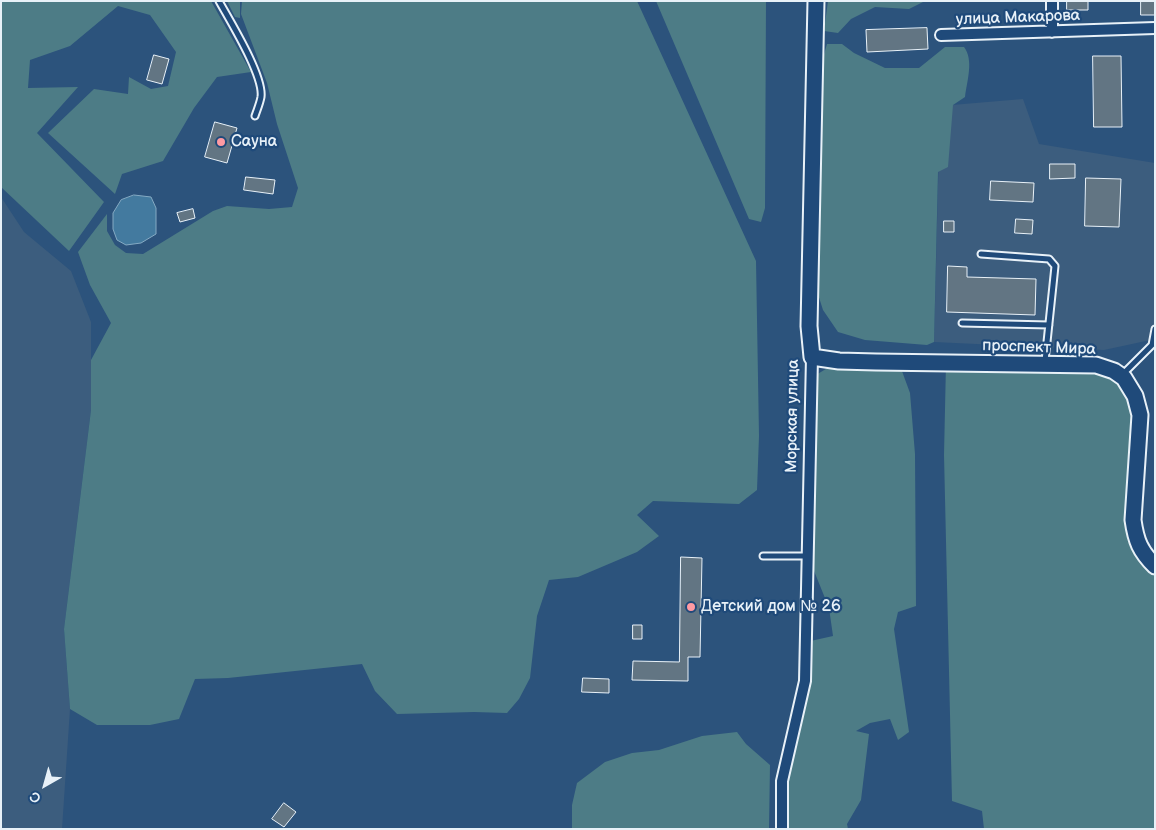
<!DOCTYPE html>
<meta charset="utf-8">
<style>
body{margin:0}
#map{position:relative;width:1156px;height:830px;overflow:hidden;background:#2c537c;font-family:"Balsamiq Sans",sans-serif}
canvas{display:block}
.frame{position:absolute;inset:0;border:2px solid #e8f1f8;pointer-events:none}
.north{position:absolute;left:20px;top:760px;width:50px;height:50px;-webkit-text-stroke:4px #1f4a7a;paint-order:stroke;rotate:218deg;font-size:14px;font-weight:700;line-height:20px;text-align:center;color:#e8f1f8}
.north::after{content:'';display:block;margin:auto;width:18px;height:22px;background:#e8f1f8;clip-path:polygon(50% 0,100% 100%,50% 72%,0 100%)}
</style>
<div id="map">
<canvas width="1156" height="830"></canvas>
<div class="frame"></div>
<div class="north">С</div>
</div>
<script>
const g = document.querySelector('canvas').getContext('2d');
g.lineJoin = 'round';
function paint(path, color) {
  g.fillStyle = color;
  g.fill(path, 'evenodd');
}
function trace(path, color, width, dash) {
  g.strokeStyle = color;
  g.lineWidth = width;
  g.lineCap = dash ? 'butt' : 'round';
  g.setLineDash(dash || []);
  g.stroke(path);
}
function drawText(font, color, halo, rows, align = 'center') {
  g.font = font + ' "Balsamiq Sans",sans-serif';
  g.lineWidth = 4.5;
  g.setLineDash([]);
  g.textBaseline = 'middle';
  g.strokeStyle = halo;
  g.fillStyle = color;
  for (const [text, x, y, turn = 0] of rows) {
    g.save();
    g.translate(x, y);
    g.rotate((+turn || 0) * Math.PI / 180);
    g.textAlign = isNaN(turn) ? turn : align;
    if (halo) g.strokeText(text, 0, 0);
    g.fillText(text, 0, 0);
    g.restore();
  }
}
paint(new Path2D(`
 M 1023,99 L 1039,144 L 1155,163 L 1155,339 L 1104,350 L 934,342 L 940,106 Z
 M 1,197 L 24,232 L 71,271 L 91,322 L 91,410 L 64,629 L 70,709 L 62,829 L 1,829 Z`), '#3c5d7e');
paint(new Path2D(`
 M 1,1 L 211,1 L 251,72 L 217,77 L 194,108 L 163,161 L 122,174 L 115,194 L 48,133 L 94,89 L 128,94 L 129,77 L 151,89 L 168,86 L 176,52 L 150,15 L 118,6 L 70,46 L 30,60 L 28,88 L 78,87 L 37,133 L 104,202 L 69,251 L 1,187 Z
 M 227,1 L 240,1 L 240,18 L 235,17 Z
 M 242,1 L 637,1 L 756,261 L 759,436 L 757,490 L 739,504 L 653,501 L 637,515 L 659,536 L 637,552 L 578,577 L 549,580 L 537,616 L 530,678 L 519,699 L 507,713 L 474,712 L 397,714 L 375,691 L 362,664 L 228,678 L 195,679 L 179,719 L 150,725 L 97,725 L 70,709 L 64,629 L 91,410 L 91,360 L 111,323 L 90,285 L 78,252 L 107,214 L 107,231 L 115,245 L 126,253 L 143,254 L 213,211 L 227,206 L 269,209 L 292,207 L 298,188 L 277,124 L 267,83 L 241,14 Z
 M 656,1 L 766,1 L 765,208 L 761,222 L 749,219 Z
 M 828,1 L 925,1 L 909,9 L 875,7 L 851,19 L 838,33 L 824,31 Z
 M 827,44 L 842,44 L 854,53 L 885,68 L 919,68 L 945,47 L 964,47 C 974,60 967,81 965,97 L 953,105 L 948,167 L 938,172 L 934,342 L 927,345 L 865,340 L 838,332 L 823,310 L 816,288 L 821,171 L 820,68 Z
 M 839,361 L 899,363 L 910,393 L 915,454 L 916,606 L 898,612 L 894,629 L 909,732 L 898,740 L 890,719 L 870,723 L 856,731 L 869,734 L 861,800 L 847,824 L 848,829 L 782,829 L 782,781 L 805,681 L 806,642 L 833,636 L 829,608 L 808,556 L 811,378 Z
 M 946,363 L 1096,365 L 1135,396 L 1133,520 L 1155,566 L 1155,829 L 984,829 L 982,811 L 952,801 L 944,455 Z
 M 737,732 L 746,744 L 770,765 L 769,829 L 572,829 L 572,805 L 577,783 L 605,762 L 632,753 L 659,750 L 702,736 Z`), '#4d7c86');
const water = new Path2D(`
 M 134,195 L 151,197 L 156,208 L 156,234 L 141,243 L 126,245 L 117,240 L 113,229 L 113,213 L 121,200 Z`);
paint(water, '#437a9f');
trace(water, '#85aac3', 1);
const building = new Path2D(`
 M 1067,1 L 1088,1 L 1088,10 L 1067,10 Z
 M 1141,1 L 1155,1 L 1155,15 L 1141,15 Z
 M 927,28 L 928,49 L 867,52 L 866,30 Z
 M 154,55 L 169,59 L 162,84 L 147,80 Z
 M 1093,56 L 1121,56 L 1122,127 L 1094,127 Z
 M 215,122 L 237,128 L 227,163 L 205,157 Z
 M 1050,164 L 1075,164 L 1075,178 L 1050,179 Z
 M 246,177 L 275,180 L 273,194 L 244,190 Z
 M 1086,178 L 1121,179 L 1119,227 L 1085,226 Z
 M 991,181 L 1034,183 L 1033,202 L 990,200 Z
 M 193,209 L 195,218 L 180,222 L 177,213 Z
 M 1016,219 L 1033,220 L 1032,234 L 1015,233 Z
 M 944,221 L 954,221 L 954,232 L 944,232 Z
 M 948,266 L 967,267 L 967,277 L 1036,279 L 1035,315 L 947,312 Z
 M 681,557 L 702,558 L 700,657 L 688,657 L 688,681 L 632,680 L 633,661 L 679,662 Z
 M 633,625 L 642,625 L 642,639 L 633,639 Z
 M 583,678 L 609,679 L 609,693 L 582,692 Z
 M 284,803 L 296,812 L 284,827 L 272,819 Z`);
paint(building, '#627583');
trace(building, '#e8f1f8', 1);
const lane = new Path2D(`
 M 219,1 C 230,21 264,76 261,97 C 260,103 257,110 255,116
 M 981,254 L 1049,259 L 1055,266 L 1045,361
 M 962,323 L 1049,325
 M 1123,374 L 1152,345 L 1155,329
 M 763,556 L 807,556`);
const street = new Path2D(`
 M 1052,32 L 1052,1
 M 941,35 L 1155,28
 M 782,829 L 782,781 L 805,681 L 812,357`);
const secondary = new Path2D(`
 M 816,1 L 809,326 L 812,357 L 839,361 L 876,362 L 1096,365 L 1114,371 L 1124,378 L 1135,396 L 1140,415 L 1133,520 C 1136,541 1140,551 1155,566`);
trace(lane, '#e8f1f8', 9);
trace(street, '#e8f1f8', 14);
trace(secondary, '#e8f1f8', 19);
trace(lane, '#1f4a7a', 5);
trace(street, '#1f4a7a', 10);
trace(secondary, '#1f4a7a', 15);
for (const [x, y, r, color] of [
 [221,142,5,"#ff9aa2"],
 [691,607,5,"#ff9aa2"]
]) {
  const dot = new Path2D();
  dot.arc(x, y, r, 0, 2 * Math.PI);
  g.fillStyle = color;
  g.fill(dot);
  trace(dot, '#1f4a7a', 2);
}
drawText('16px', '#e8f1f8', '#1f4a7a', [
 ["улица Макарова",1018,18,-2],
 ["проспект Мира",1039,348,2],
 ["Морская улица",793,416,-89]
]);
drawText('16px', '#e8f1f8', '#1f4a7a', [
 ["Сауна",231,142],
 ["Детский дом № 26",701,607]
], 'left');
</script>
